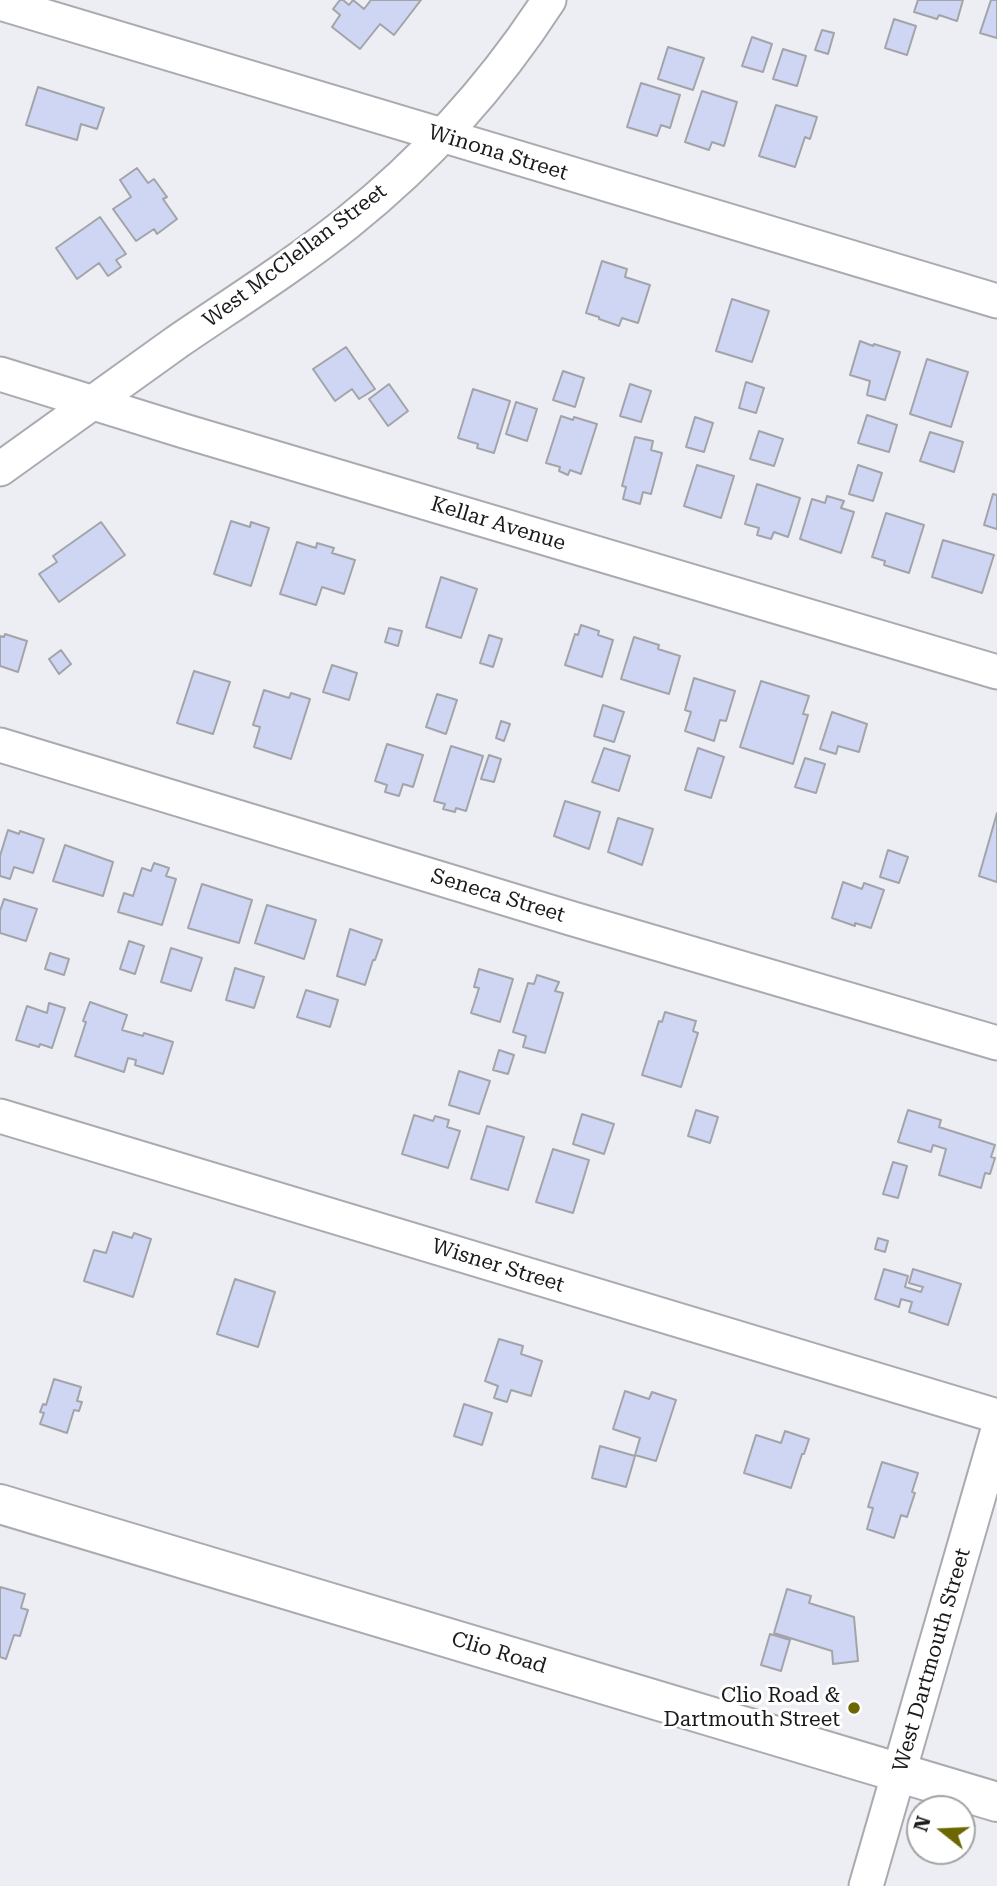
<!DOCTYPE html>
<style>
body{margin:0}
#map{position:relative;width:997px;height:1886px;overflow:hidden;background:#edeef3;font-family:"Roboto Serif",serif}
canvas{display:block}
.north{position:absolute;left:906px;top:1795px;width:70px;height:70px;box-sizing:border-box;background:#fff;border:2px solid #a3a3a4;border-radius:50%;rotate:288deg;font-size:19px;font-weight:700;line-height:28px;text-align:center;color:#1a1a1c}
.north::after{content:'';display:block;margin:auto;width:24px;height:32px;background:#6c6700;clip-path:polygon(50% 0,100% 100%,50% 72%,0 100%)}
</style>
<div id="map">
<canvas width="997" height="1886"></canvas>
<div class="north">N</div>
</div>
<script>
const g = document.querySelector('canvas').getContext('2d');
g.lineJoin = 'round';
function paint(path, color) {
  g.fillStyle = color;
  g.fill(path, 'evenodd');
}
function trace(path, color, width, dash) {
  g.strokeStyle = color;
  g.lineWidth = width;
  g.lineCap = dash ? 'butt' : 'round';
  g.setLineDash(dash || []);
  g.stroke(path);
}
function drawText(font, color, halo, rows, align = 'center') {
  g.font = font + ' "Roboto Serif",serif';
  g.lineWidth = 6;
  g.setLineDash([]);
  g.textBaseline = 'middle';
  g.strokeStyle = halo;
  g.fillStyle = color;
  for (const [text, x, y, turn = 0] of rows) {
    g.save();
    g.translate(x, y);
    g.rotate((+turn || 0) * Math.PI / 180);
    g.textAlign = isNaN(turn) ? turn : align;
    if (halo) g.strokeText(text, 0, 0);
    g.fillText(text, 0, 0);
    g.restore();
  }
}
const building = new Path2D(`
 M 340,0 L 343,0 L 349,5 L 353,0 L 364,9 L 371,0 L 421,0 L 394,35 L 380,24 L 360,49 L 332,27 L 340,15 L 333,9 Z
 M 918,0 L 963,0 L 957,21 L 939,15 L 937,19 L 914,12 Z
 M 991,0 L 997,0 L 997,38 L 980,33 Z
 M 894,19 L 916,26 L 907,55 L 885,48 Z
 M 822,30 L 834,33 L 828,54 L 815,50 Z
 M 752,37 L 772,44 L 763,72 L 742,66 Z
 M 668,47 L 704,58 L 693,90 L 658,79 Z
 M 783,49 L 806,56 L 797,86 L 773,79 Z
 M 641,83 L 680,95 L 670,128 L 661,125 L 657,136 L 627,127 Z
 M 38,87 L 104,108 L 97,129 L 81,124 L 77,140 L 26,125 Z
 M 702,91 L 737,102 L 724,146 L 712,142 L 709,150 L 685,142 Z
 M 776,105 L 817,117 L 810,139 L 805,137 L 795,167 L 759,156 Z
 M 137,168 L 148,183 L 154,179 L 167,197 L 163,199 L 177,219 L 157,234 L 154,229 L 136,241 L 113,209 L 131,197 L 120,180 Z
 M 100,217 L 126,254 L 116,260 L 121,267 L 108,276 L 99,263 L 77,279 L 56,248 Z
 M 602,261 L 627,269 L 625,277 L 650,285 L 638,323 L 622,318 L 619,326 L 599,319 L 599,317 L 586,313 Z
 M 732,299 L 769,311 L 752,362 L 716,351 Z
 M 860,341 L 873,346 L 874,344 L 900,352 L 885,400 L 867,395 L 870,381 L 850,375 Z
 M 346,347 L 375,389 L 359,399 L 352,389 L 335,401 L 313,369 Z
 M 927,359 L 968,372 L 951,427 L 910,414 Z
 M 563,371 L 584,378 L 575,407 L 553,400 Z
 M 746,382 L 764,388 L 756,413 L 739,408 Z
 M 389,384 L 408,411 L 388,426 L 369,399 Z
 M 630,384 L 651,391 L 641,422 L 620,416 Z
 M 473,389 L 510,401 L 494,453 L 477,448 L 478,444 L 458,438 Z
 M 516,402 L 537,409 L 527,441 L 506,434 Z
 M 867,415 L 897,425 L 889,452 L 858,443 Z
 M 561,416 L 573,420 L 574,417 L 597,424 L 581,474 L 570,470 L 568,475 L 559,471 L 560,467 L 546,463 Z
 M 695,417 L 713,423 L 704,452 L 686,447 Z
 M 759,431 L 783,439 L 774,466 L 750,459 Z
 M 930,432 L 963,442 L 954,472 L 920,461 Z
 M 635,437 L 653,441 L 651,450 L 662,453 L 651,494 L 643,492 L 640,504 L 623,499 L 626,487 L 622,486 Z
 M 697,465 L 734,476 L 721,518 L 684,506 Z
 M 858,465 L 882,473 L 873,501 L 849,494 Z
 M 757,484 L 800,498 L 788,537 L 774,532 L 771,539 L 757,535 L 759,528 L 745,524 Z
 M 993,494 L 997,495 L 997,529 L 984,525 Z
 M 827,496 L 844,501 L 841,508 L 854,512 L 841,553 L 800,539 L 812,499 L 825,503 Z
 M 886,513 L 924,525 L 909,573 L 884,565 L 885,561 L 872,557 Z
 M 231,521 L 250,527 L 251,522 L 269,528 L 251,586 L 214,574 Z
 M 101,522 L 125,555 L 59,602 L 39,574 L 57,562 L 53,556 Z
 M 943,540 L 994,555 L 982,593 L 932,577 Z
 M 297,542 L 316,548 L 317,543 L 334,548 L 332,553 L 355,560 L 344,594 L 322,587 L 316,605 L 280,594 Z
 M 441,577 L 477,589 L 461,638 L 426,627 Z
 M 581,625 L 599,631 L 598,635 L 613,640 L 602,677 L 565,665 L 575,634 L 578,635 Z
 M 389,628 L 402,631 L 398,646 L 385,642 Z
 M 5,634 L 27,641 L 18,672 L 0,666 L 0,636 L 4,637 Z
 M 489,635 L 502,639 L 493,667 L 480,663 Z
 M 634,637 L 659,645 L 658,649 L 680,656 L 669,694 L 621,679 Z
 M 61,650 L 71,664 L 59,674 L 49,659 Z
 M 332,665 L 357,673 L 349,700 L 323,692 Z
 M 194,671 L 230,682 L 213,734 L 177,723 Z
 M 694,678 L 735,691 L 726,721 L 720,720 L 714,741 L 685,731 L 691,712 L 685,710 Z
 M 761,681 L 809,696 L 803,714 L 808,715 L 793,764 L 740,747 Z
 M 264,690 L 289,698 L 291,693 L 310,699 L 291,759 L 254,747 L 260,727 L 253,725 Z
 M 437,694 L 457,700 L 446,734 L 426,727 Z
 M 603,705 L 624,712 L 614,742 L 594,736 Z
 M 832,712 L 867,724 L 859,752 L 838,746 L 836,754 L 820,749 Z
 M 501,721 L 510,724 L 504,741 L 496,738 Z
 M 387,744 L 423,755 L 413,787 L 403,784 L 399,796 L 385,792 L 387,785 L 375,781 Z
 M 451,746 L 483,756 L 466,811 L 456,808 L 455,812 L 443,809 L 445,804 L 434,801 Z
 M 604,748 L 630,756 L 619,791 L 592,782 Z
 M 698,748 L 724,757 L 711,798 L 685,790 Z
 M 489,755 L 501,759 L 494,782 L 481,779 Z
 M 805,758 L 825,764 L 816,793 L 795,787 Z
 M 565,801 L 600,812 L 589,849 L 554,836 Z
 M 997,813 L 997,882 L 979,876 Z
 M 618,818 L 653,829 L 642,865 L 608,852 Z
 M 8,830 L 19,834 L 20,831 L 44,839 L 33,873 L 14,867 L 10,879 L 0,876 L 0,856 Z
 M 65,845 L 113,862 L 103,896 L 53,881 Z
 M 888,850 L 908,857 L 899,883 L 880,877 Z
 M 154,863 L 169,868 L 166,876 L 176,879 L 162,925 L 118,912 L 124,893 L 133,896 L 142,868 L 151,871 Z
 M 843,882 L 862,889 L 864,883 L 884,890 L 871,928 L 855,923 L 855,926 L 832,918 Z
 M 202,884 L 252,900 L 239,943 L 188,928 Z
 M 4,899 L 37,909 L 26,941 L 0,933 L 0,911 Z
 M 267,905 L 316,920 L 304,959 L 255,943 Z
 M 350,929 L 382,940 L 375,960 L 373,960 L 365,985 L 337,976 Z
 M 129,941 L 144,946 L 135,974 L 120,969 Z
 M 171,948 L 202,958 L 191,991 L 161,982 Z
 M 50,953 L 69,959 L 64,975 L 45,969 Z
 M 235,968 L 264,977 L 254,1008 L 226,1000 Z
 M 479,969 L 513,979 L 500,1022 L 471,1013 L 479,988 L 474,987 Z
 M 537,975 L 559,982 L 555,991 L 563,993 L 545,1053 L 523,1047 L 526,1036 L 513,1032 L 528,983 L 534,984 Z
 M 306,990 L 338,1000 L 330,1027 L 297,1017 Z
 M 90,1002 L 127,1015 L 122,1030 L 143,1036 L 144,1033 L 173,1042 L 163,1074 L 135,1065 L 136,1060 L 128,1058 L 124,1072 L 75,1056 L 86,1022 L 83,1021 Z
 M 49,1003 L 65,1008 L 52,1048 L 40,1044 L 39,1047 L 16,1040 L 27,1006 L 47,1013 Z
 M 665,1012 L 696,1021 L 693,1031 L 698,1033 L 681,1087 L 642,1075 L 659,1021 L 662,1022 Z
 M 499,1050 L 514,1055 L 508,1074 L 493,1070 Z
 M 459,1071 L 490,1081 L 479,1114 L 449,1105 Z
 M 696,1110 L 718,1117 L 710,1143 L 688,1136 Z
 M 908,1110 L 941,1120 L 939,1127 L 995,1145 L 991,1157 L 995,1158 L 990,1174 L 985,1173 L 981,1188 L 939,1175 L 946,1149 L 933,1145 L 931,1152 L 898,1142 Z
 M 582,1114 L 614,1124 L 604,1154 L 573,1144 Z
 M 414,1115 L 433,1121 L 435,1116 L 449,1120 L 447,1127 L 460,1131 L 448,1168 L 402,1154 Z
 M 487,1126 L 524,1137 L 508,1190 L 471,1179 Z
 M 553,1149 L 589,1160 L 573,1213 L 536,1202 Z
 M 893,1162 L 907,1166 L 898,1198 L 883,1194 Z
 M 113,1232 L 132,1238 L 134,1233 L 151,1239 L 133,1297 L 84,1281 L 94,1250 L 106,1253 Z
 M 878,1238 L 888,1241 L 885,1252 L 875,1249 Z
 M 884,1269 L 908,1276 L 905,1287 L 921,1292 L 923,1287 L 909,1283 L 913,1269 L 961,1284 L 948,1325 L 909,1312 L 912,1302 L 901,1299 L 899,1307 L 875,1299 Z
 M 235,1279 L 275,1292 L 258,1347 L 217,1334 Z
 M 499,1339 L 523,1346 L 521,1354 L 542,1361 L 531,1396 L 511,1390 L 507,1402 L 494,1398 L 498,1386 L 485,1381 Z
 M 54,1379 L 81,1387 L 77,1401 L 82,1402 L 79,1411 L 74,1410 L 67,1433 L 40,1424 L 44,1413 L 40,1412 L 43,1404 L 46,1405 Z
 M 625,1391 L 649,1399 L 652,1392 L 676,1400 L 656,1461 L 635,1455 L 640,1438 L 613,1429 Z
 M 464,1404 L 492,1413 L 482,1445 L 454,1436 Z
 M 785,1431 L 809,1439 L 804,1454 L 802,1454 L 791,1488 L 744,1473 L 756,1435 L 781,1443 Z
 M 600,1446 L 635,1456 L 626,1487 L 592,1478 Z
 M 882,1462 L 918,1473 L 912,1492 L 915,1493 L 907,1517 L 901,1515 L 894,1538 L 867,1529 L 873,1508 L 868,1507 Z
 M 0,1587 L 25,1594 L 21,1608 L 28,1610 L 20,1636 L 14,1635 L 6,1659 L 0,1657 Z
 M 787,1589 L 811,1596 L 809,1603 L 854,1617 L 858,1661 L 833,1664 L 832,1651 L 774,1633 Z
 M 770,1634 L 790,1640 L 781,1671 L 761,1665 Z`);
paint(building, '#ced6f4');
trace(building, '#a3a4a9', 2);
const street = new Path2D(`
 M 0,3 L 997,301
 M 0,374 L 184,431 L 997,672
 M 0,469 C 59,426 118,384 177,342 C 234,303 293,266 347,223 C 426,160 494,85 549,0
 M 0,745 L 570,918 L 997,1043
 M 0,1116 L 997,1416
 M 866,1886 L 997,1433`);
const secondary = new Path2D(`
 M 0,1504 L 997,1802`);
trace(street, '#aaabb0', 37);
trace(secondary, '#aaabb0', 42);
trace(street, '#fff', 33);
trace(secondary, '#fff', 38);
for (const [x, y, r, color] of [
 [854,1708,7,"#6c6700"]
]) {
  const dot = new Path2D();
  dot.arc(x, y, r, 0, 2 * Math.PI);
  g.fillStyle = color;
  g.fill(dot);
  trace(dot, '#fff', 2.5);
}
drawText('21px', '#1a1a1c', '#fff', [
 ["Winona Street",498,153,17],
 ["West McClellan Street",295,256,-37],
 ["Kellar Avenue",498,524,17],
 ["Seneca Street",498,896,17],
 ["Wisner Street",498,1266,17],
 ["Clio Road",499,1653,17],
 ["West Dartmouth Street",932,1660,-74]
]);
drawText('21px', '#1a1a1c', '#fff', [
 ["Clio Road &",840,1696],
 ["Dartmouth Street",840,1720]
], 'right');
</script>
